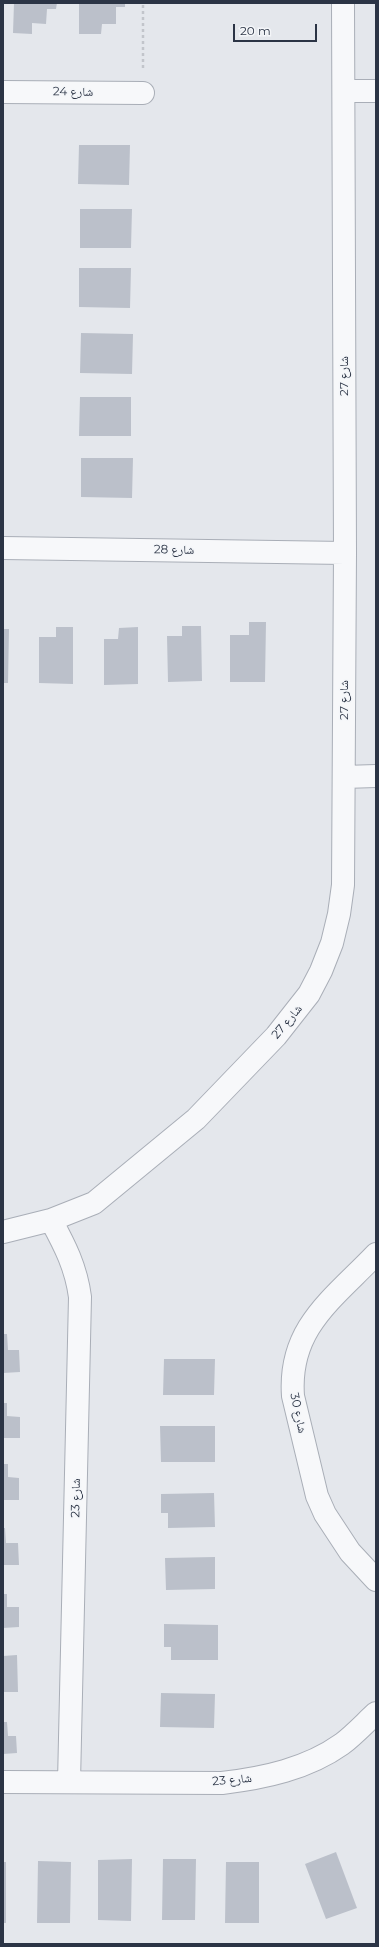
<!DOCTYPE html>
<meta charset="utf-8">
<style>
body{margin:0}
#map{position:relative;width:379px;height:1947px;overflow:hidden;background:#e4e7ec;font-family:Montserrat,sans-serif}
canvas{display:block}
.frame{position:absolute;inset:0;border:4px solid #2b3445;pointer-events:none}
.scale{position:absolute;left:233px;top:24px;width:84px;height:18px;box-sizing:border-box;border:2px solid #2b3445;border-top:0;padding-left:5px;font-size:12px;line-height:14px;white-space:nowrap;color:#2b3445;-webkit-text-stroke:3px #f4f6f9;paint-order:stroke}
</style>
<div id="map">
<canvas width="379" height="1947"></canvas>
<div class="frame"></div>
<div class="scale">20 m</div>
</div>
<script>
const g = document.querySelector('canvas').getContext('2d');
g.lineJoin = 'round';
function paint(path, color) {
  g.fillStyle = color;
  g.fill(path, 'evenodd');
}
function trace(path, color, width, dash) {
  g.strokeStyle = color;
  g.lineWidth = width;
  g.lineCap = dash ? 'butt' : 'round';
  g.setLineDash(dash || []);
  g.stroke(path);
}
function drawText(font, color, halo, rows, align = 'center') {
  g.font = font + ' Montserrat,"Noto Naskh Arabic",sans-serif';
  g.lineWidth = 3;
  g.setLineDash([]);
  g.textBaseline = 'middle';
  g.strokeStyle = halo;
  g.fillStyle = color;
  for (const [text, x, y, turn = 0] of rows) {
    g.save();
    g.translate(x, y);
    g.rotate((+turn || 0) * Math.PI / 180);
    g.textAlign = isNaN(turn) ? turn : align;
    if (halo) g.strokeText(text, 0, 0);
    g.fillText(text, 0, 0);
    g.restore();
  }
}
paint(new Path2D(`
 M 14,3 L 57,3 L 56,9 L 47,9 L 46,24 L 32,23 L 32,34 L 13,33 Z
 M 79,3 L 125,3 L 125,7 L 116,7 L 116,24 L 102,24 L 101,34 L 79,34 Z
 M 79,145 L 130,145 L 129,185 L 78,184 Z
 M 80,209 L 132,209 L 131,248 L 80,248 Z
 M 79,268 L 131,268 L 130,308 L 79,307 Z
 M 81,333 L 133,334 L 132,374 L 80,373 Z
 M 80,397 L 131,397 L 131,436 L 79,436 Z
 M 81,458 L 133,458 L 132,498 L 81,497 Z
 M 249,622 L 266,622 L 265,682 L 230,682 L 230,635 L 249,635 Z
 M 182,626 L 201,626 L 202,681 L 168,682 L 167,636 L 182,636 Z
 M 56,627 L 73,627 L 73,684 L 39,683 L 39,637 L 56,637 Z
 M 138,627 L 138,684 L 104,685 L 104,639 L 118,639 L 119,628 Z
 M 3,629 L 9,629 L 8,683 L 3,683 Z
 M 3,1334 L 7,1334 L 8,1350 L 19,1350 L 20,1372 L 3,1373 Z
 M 164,1359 L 215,1359 L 214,1395 L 163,1395 Z
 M 3,1403 L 7,1403 L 7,1416 L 20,1417 L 20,1438 L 3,1438 Z
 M 160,1426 L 215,1426 L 215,1462 L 161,1462 Z
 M 3,1464 L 8,1464 L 8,1477 L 19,1478 L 19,1500 L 3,1500 Z
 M 214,1493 L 215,1527 L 168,1528 L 168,1513 L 161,1513 L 161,1494 Z
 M 3,1528 L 5,1528 L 6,1543 L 18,1543 L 19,1565 L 3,1565 Z
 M 215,1557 L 215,1589 L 166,1590 L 165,1558 Z
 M 3,1594 L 7,1594 L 7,1607 L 19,1607 L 19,1627 L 3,1628 Z
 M 164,1624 L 218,1625 L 218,1660 L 171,1660 L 171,1647 L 164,1647 Z
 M 17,1655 L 18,1692 L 3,1692 L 3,1656 Z
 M 161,1693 L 215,1694 L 214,1728 L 160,1727 Z
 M 3,1722 L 7,1722 L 8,1736 L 16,1736 L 17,1753 L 3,1754 Z
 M 336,1852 L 357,1908 L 326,1919 L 305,1864 Z
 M 132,1859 L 131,1921 L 98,1920 L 98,1860 Z
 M 163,1859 L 196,1859 L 195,1920 L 162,1920 Z
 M 38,1861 L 71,1862 L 70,1923 L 37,1923 Z
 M 3,1862 L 6,1862 L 6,1923 L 3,1923 Z
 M 226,1862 L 259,1862 L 259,1923 L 225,1923 Z`), '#bbc0ca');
const street = new Path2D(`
 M 344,91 L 376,91
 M 3,92 L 143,93
 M 3,548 L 345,553
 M 344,777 L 376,776
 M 51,1220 C 65,1246 76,1267 80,1297 L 69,1782
 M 3,1232 L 51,1220 L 94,1203 L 196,1119 L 276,1036 L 309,994 L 321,971 L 332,943 L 339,914 L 343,885 L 345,553 L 343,3
 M 376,1254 C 333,1299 288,1328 293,1396 L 317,1496 L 325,1514 L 350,1552 L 376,1580
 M 3,1782 L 222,1783 C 264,1778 307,1769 342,1744 C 354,1735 365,1723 376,1713`);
trace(street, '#a9aeb7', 24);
trace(new Path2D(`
 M 143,68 L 143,3`), '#c2c5cb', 2.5, [3, 3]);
trace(street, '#f7f8fa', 22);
drawText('12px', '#2b3445', '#f4f6f9', [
 ["شارع 24",73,92,1],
 ["شارع 27",344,376,-90],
 ["شارع 28",174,550,1],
 ["شارع 27",344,700,-90],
 ["شارع 27",287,1022,-50],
 ["شارع 30",298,1413,78],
 ["شارع 23",76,1498,-89],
 ["شارع 23",232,1780,-5]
]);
</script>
